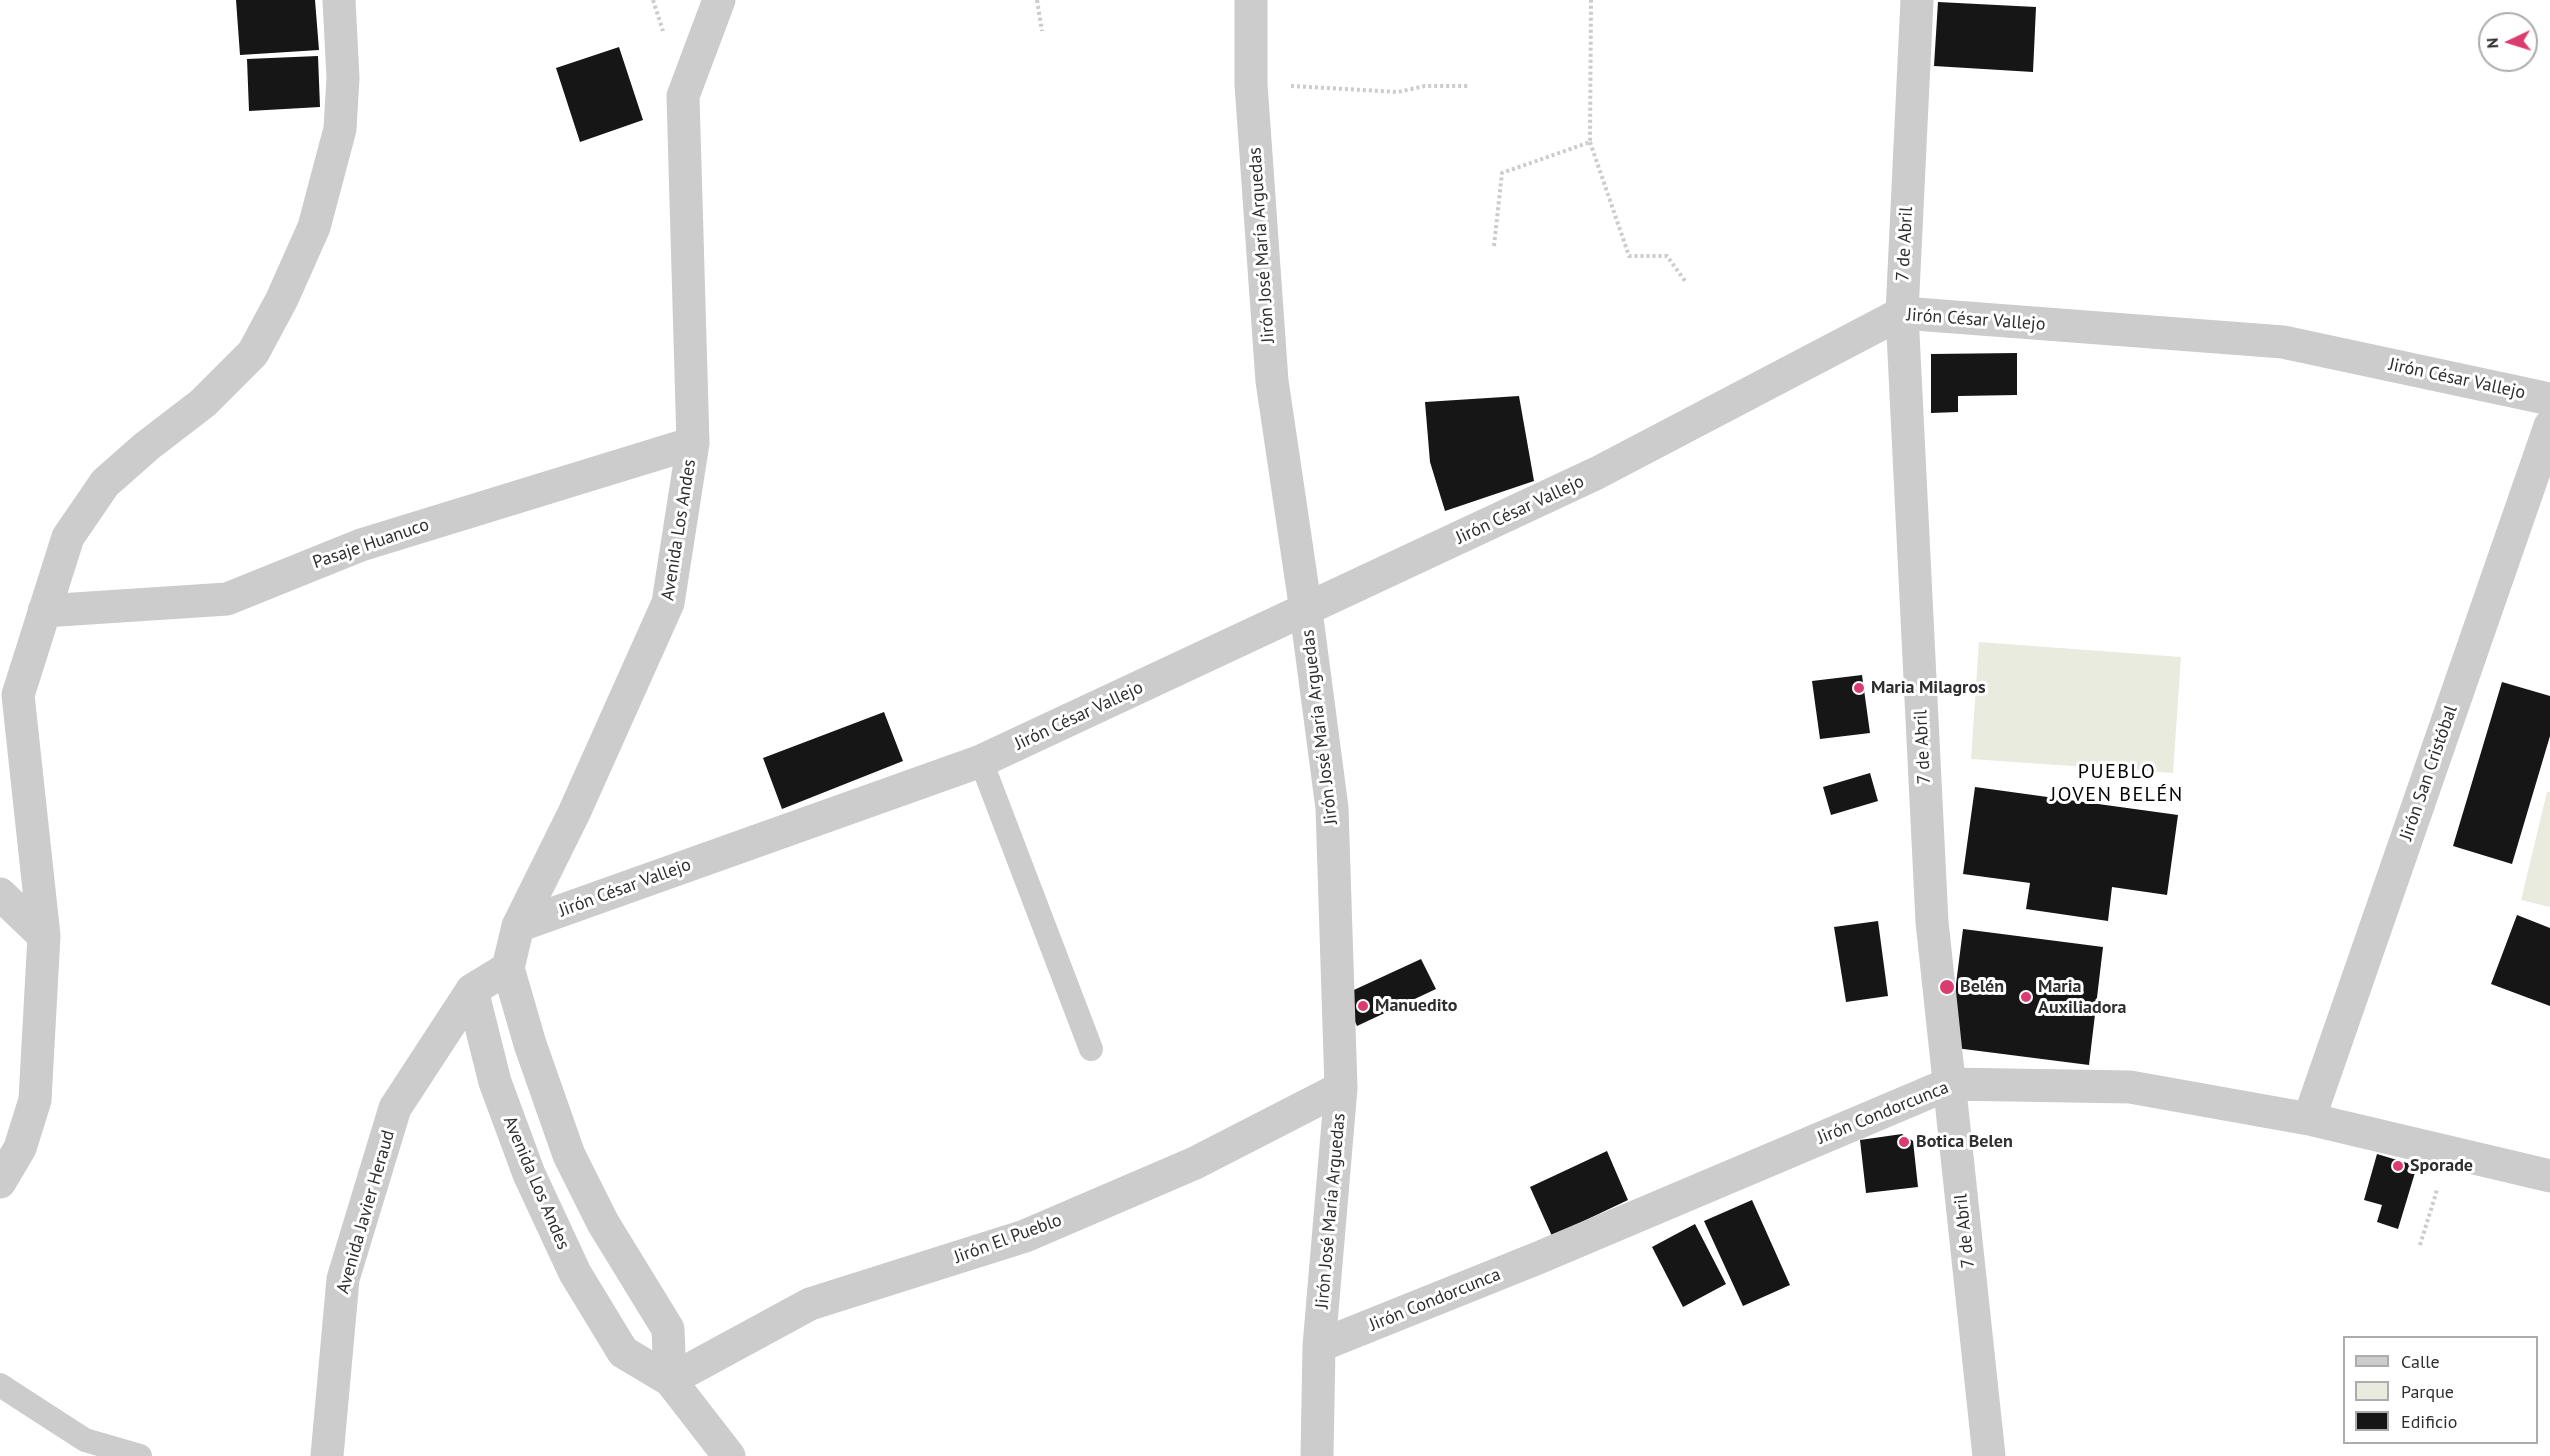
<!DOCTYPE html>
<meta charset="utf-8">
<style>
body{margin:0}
#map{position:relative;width:2550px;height:1456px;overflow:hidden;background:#fff;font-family:"PT Sans",sans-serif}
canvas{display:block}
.legend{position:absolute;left:2343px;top:1336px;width:195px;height:108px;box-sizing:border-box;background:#fff;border:2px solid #acacac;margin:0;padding:8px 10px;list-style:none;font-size:18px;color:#2f2f2f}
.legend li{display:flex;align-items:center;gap:12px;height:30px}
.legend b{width:30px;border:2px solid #acacac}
.north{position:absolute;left:2478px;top:12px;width:60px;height:60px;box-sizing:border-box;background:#fff;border:2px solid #acacac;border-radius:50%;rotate:266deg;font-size:16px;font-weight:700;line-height:24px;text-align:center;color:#2f2f2f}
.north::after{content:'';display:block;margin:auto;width:21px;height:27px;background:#da3c6f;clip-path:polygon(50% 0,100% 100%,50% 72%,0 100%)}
</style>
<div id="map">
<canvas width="2550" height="1456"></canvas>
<ul class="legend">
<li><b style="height:8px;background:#ccc"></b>Calle</li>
<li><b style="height:16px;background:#e8ebdd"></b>Parque</li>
<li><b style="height:16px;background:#161616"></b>Edificio</li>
</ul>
<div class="north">N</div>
</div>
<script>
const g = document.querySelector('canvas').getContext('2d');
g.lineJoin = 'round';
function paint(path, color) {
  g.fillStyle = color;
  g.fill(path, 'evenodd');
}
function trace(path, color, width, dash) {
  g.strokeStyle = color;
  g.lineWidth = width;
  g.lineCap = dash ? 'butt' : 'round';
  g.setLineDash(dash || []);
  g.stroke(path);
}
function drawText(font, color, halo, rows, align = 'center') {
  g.font = font + ' "PT Sans",sans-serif';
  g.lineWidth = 6;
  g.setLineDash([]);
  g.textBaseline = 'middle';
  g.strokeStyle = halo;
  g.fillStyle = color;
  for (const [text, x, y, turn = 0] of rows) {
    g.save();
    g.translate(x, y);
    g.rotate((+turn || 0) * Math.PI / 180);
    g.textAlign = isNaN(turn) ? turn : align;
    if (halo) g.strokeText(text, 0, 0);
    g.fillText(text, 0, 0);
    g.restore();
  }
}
paint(new Path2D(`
 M 1979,642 L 2181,657 L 2173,773 L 1971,759 Z
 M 2547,792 L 2550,792 L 2550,907 L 2521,900 Z`), '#e8ebdd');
paint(new Path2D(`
 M 236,0 L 315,0 L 319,50 L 240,55 Z
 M 1938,2 L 2036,7 L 2033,72 L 1934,66 Z
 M 619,47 L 643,120 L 580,142 L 556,68 Z
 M 318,56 L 320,107 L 249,111 L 247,59 Z
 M 2017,353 L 2017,395 L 1958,396 L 1958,412 L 1931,413 L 1931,354 Z
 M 1519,396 L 1534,481 L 1445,511 L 1430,462 L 1425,402 Z
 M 1862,675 L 1870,733 L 1820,739 L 1812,681 Z
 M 2502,682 L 2550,696 L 2550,736 L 2512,864 L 2453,846 Z
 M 884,712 L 903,761 L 782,809 L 763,758 Z
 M 1870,773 L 1878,801 L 1831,815 L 1823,787 Z
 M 1975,787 L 2178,815 L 2167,895 L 2112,887 L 2108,921 L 2026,909 L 2030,883 L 1963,874 Z
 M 2517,915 L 2550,928 L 2550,1006 L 2491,984 Z
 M 1878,921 L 1888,996 L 1846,1002 L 1834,927 Z
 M 1963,929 L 2103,947 L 2089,1065 L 1948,1047 Z
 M 1421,959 L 1436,989 L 1357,1026 L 1343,995 Z
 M 1902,1134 L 1913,1141 L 1918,1187 L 1866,1193 L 1860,1140 Z
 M 1607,1151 L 1628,1200 L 1552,1236 L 1530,1187 Z
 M 2377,1154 L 2417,1166 L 2398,1229 L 2377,1222 L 2382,1205 L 2364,1200 Z
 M 1752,1200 L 1790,1285 L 1743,1306 L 1704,1221 Z
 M 1695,1224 L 1726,1284 L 1683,1307 L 1652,1247 Z`), '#161616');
trace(new Path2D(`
 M 653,0 L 663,31
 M 1037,0 L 1042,31
 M 1291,86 L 1398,92 L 1425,86 L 1469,86
 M 1590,142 L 1629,256 L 1667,256 L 1685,281
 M 1494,246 L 1502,173 L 1590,142 L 1591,0
 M 2420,1245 L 2437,1190`), '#ccc', 4, [3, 3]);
trace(new Path2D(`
 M 981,761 L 1091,1049
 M 0,1385 L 85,1440 L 140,1456`), '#ccc', 24);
trace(new Path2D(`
 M 1251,0 L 1251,84 L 1272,381 L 1306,611 L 1332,808 L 1341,1088 L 1319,1346 L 1317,1456
 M 1917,0 L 1902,313 L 1932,922 L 1989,1456
 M 44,611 L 227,599 L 361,545 L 693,443
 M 0,894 L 44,936
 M 518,926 L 981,761 L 1597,473 L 1902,313 L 2283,342 L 2550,399
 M 508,968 L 530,1044 L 569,1155 L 603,1223 L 668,1329 L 670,1380
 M 472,990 L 495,1082 L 529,1174 L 575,1273 L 623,1352 L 670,1380 L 729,1456
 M 2309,1119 L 2550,426
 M 0,1182 L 20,1148 L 35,1100 L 44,936 L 18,695 L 68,537 L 105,483 L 147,446 L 203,403 L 253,353 L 282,299 L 314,227 L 340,129 L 343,78 L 339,0
 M 1319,1346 L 1538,1258 L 1949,1084 L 2130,1087 L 2309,1119 L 2550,1176
 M 670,1380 L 810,1304 L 1025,1236 L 1195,1163 L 1341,1088
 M 327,1456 L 343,1279 L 395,1108 L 472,990 L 508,968 L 518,926 L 574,813 L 668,603 L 693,443 L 683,96 L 719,0`), '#ccc', 33);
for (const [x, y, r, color] of [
 [1859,688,6,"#da3c6f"],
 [1947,987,8,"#da3c6f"],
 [2026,997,6,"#da3c6f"],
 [1363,1006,6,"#da3c6f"],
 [1904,1142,6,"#da3c6f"],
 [2398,1166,6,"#da3c6f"]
]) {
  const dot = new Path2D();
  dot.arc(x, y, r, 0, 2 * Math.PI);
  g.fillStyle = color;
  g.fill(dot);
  trace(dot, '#fff', 2);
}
drawText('18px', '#2f2f2f', '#fff', [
 ["7 de Abril",1905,244,-87],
 ["Jirón José María Arguedas",1262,245,-94],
 ["Jirón César Vallejo",1976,320,4],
 ["Jirón César Vallejo",2457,379,12],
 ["Jirón César Vallejo",1520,510,-25],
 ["Avenida Los Andes",679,530,-81],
 ["Pasaje Huanuco",371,544,-19],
 ["Jirón César Vallejo",1079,716,-25],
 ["Jirón José María Arguedas",1320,727,-97],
 ["7 de Abril",1923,747,-93],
 ["Jirón San Cristóbal",2429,773,-71],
 ["Jirón César Vallejo",625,888,-20],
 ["Jirón Condorcunca",1883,1113,-22],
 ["Avenida Los Andes",536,1183,67],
 ["Jirón José María Arguedas",1331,1211,-85],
 ["Avenida Javier Heraud",366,1212,-74],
 ["7 de Abril",1965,1231,-96],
 ["Jirón El Pueblo",1008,1239,-20],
 ["Jirón Condorcunca",1435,1300,-22]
]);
drawText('bold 18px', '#2f2f2f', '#fff', [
 ["Maria Milagros",1871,688],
 ["Belén",1960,987],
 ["Maria",2038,987],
 ["Auxiliadora",2038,1008],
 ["Manuedito",1375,1006],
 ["Botica Belen",1916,1142],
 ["Sporade",2410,1166]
], 'left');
g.letterSpacing = '1.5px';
drawText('20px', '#000', '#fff', [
 ["PUEBLO",2117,772],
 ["JOVEN BELÉN",2117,795]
]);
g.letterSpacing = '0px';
</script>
